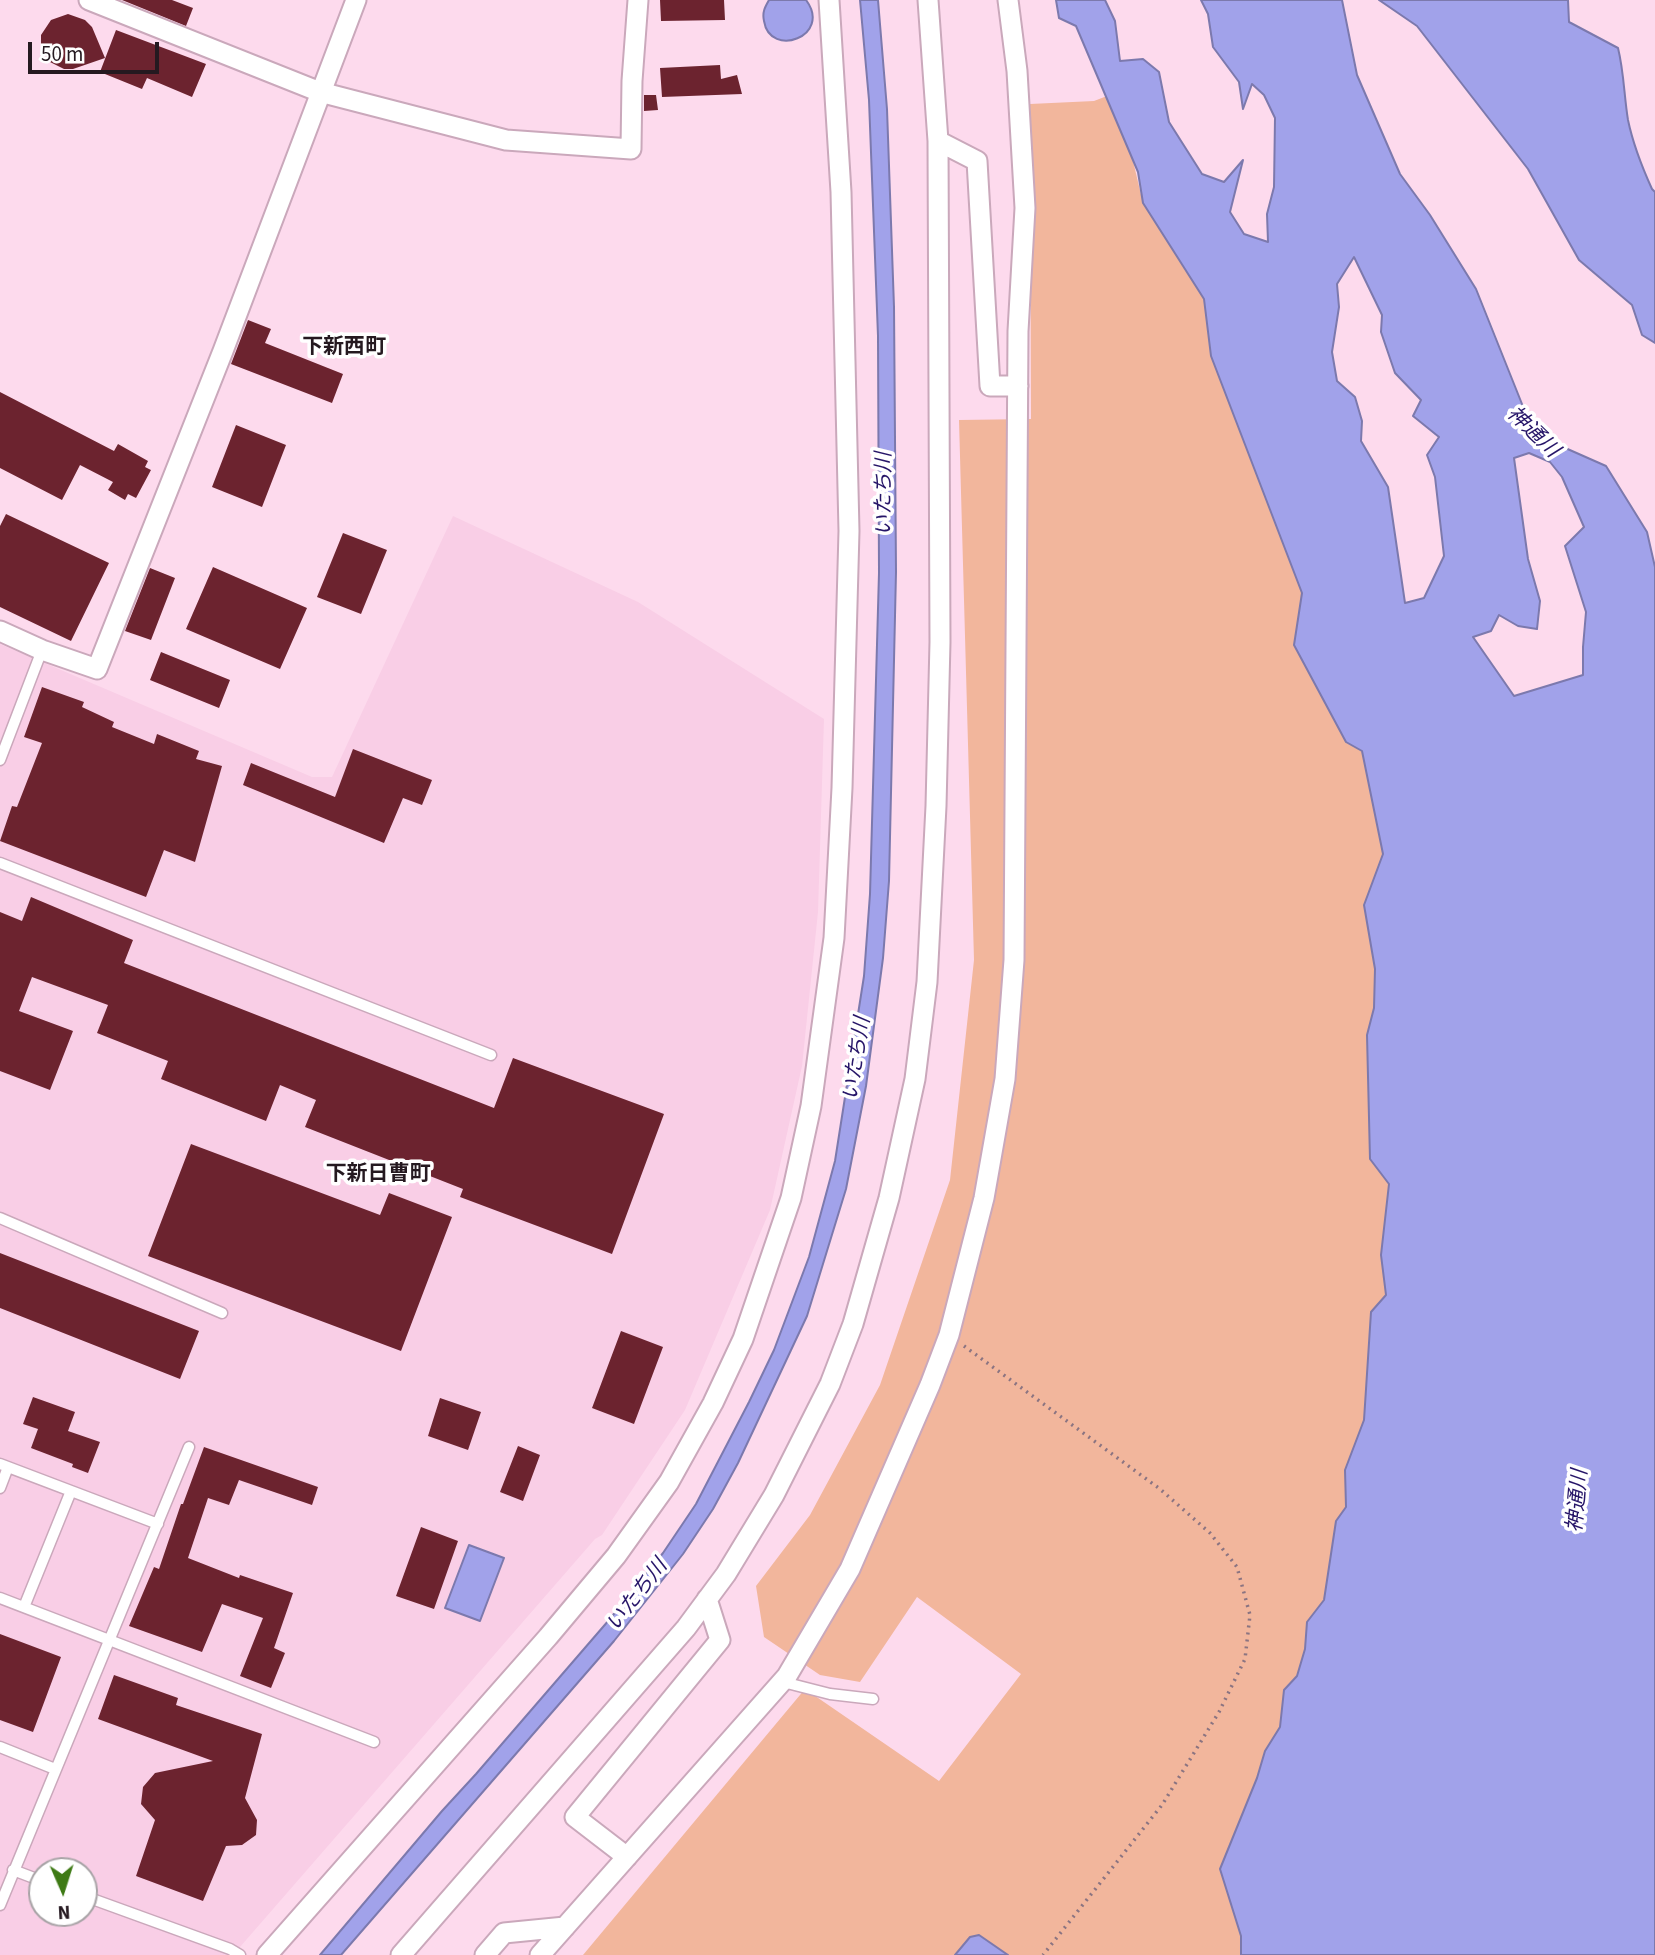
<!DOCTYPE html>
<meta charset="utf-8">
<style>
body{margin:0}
#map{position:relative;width:1655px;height:1955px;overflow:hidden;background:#fddaed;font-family:"Source Sans 3",sans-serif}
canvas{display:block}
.north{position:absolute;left:28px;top:1857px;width:70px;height:70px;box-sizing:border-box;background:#fff;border:2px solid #a8a3a6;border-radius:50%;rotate:177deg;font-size:19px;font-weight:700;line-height:28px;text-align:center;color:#251920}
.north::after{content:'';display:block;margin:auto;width:24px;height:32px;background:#3e7a15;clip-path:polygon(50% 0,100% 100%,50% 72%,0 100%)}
.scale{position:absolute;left:28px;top:42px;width:131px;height:32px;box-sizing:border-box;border:4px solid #251920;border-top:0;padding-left:9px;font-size:21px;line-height:24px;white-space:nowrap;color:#251920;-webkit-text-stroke:5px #fff;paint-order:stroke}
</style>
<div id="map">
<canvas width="1655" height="1955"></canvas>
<div class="north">N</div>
<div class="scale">50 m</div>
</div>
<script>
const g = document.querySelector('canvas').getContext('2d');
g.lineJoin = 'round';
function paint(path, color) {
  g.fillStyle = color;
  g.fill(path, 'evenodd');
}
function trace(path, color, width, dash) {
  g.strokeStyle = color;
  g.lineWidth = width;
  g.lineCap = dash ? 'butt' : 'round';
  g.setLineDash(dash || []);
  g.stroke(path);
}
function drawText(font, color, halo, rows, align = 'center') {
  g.font = font + ' "Source Sans 3","Noto Sans JP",sans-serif';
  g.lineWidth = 7;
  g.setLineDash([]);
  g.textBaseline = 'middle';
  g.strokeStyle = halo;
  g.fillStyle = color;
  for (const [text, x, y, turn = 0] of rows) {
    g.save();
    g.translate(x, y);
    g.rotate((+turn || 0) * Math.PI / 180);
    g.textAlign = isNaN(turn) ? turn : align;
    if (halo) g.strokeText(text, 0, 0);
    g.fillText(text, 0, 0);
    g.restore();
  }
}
paint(new Path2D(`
 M 453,516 L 638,602 L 824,719 L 818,912 L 802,1066 L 770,1210 L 685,1410 L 602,1535 L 595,1539 L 233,1955 L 0,1955 L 0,644 L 312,777 L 332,777 ZM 42,1871 L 84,1871 L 84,1913 L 42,1913 Z`), '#f9cee6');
paint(new Path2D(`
 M 1107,96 L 1133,161 L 1143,203 L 1204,299 L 1211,356 L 1302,593 L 1294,645 L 1362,750 L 1383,854 L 1364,905 L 1375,969 L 1374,1008 L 1367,1035 L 1370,1159 L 1389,1184 L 1381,1255 L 1386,1295 L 1371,1312 L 1364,1420 L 1345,1470 L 1346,1507 L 1336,1521 L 1324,1600 L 1307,1622 L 1305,1649 L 1297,1676 L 1284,1690 L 1280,1727 L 1265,1751 L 1257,1778 L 1220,1869 L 1241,1936 L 1240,1955 L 583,1955 L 805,1689 L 939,1781 L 1021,1674 L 917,1597 L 860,1682 L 820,1675 L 764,1637 L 756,1586 L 810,1515 L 880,1385 L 950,1180 L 974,960 L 959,420 L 1031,419 L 1030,104 L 1094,101 Z`), '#f2b69c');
const water = new Path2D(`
 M 769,0 L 806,0 C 833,36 770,59 764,21 C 762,12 765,7 769,0 Z
 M 860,0 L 878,0 L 887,109 L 894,307 L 896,572 L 889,881 L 883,958 L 866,1086 L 846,1189 L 807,1316 L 738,1463 L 713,1509 L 683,1554 L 614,1641 L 341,1955 L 320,1955 L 442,1811 L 476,1774 L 609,1620 L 663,1553 L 696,1504 L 749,1402 L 774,1350 L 809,1257 L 835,1161 L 864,976 L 870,894 L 879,573 L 878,336 L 869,100 Z
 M 1056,0 L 1105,0 L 1115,21 L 1120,61 L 1143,59 L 1159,72 L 1169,122 L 1202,174 L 1224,182 L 1243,160 L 1230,212 L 1244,234 L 1268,242 L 1267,214 L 1274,187 L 1275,118 L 1264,95 L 1252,84 L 1243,109 L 1239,82 L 1213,47 L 1208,14 L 1201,0 L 1342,0 L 1357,75 L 1400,174 L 1430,215 L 1476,289 L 1524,409 L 1563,447 L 1606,466 L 1647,532 L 1655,567 L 1655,1955 L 1241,1955 L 1241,1936 L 1220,1869 L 1257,1778 L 1265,1751 L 1280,1727 L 1284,1690 L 1297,1676 L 1305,1649 L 1307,1622 L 1324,1600 L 1336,1521 L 1346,1507 L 1345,1470 L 1364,1420 L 1371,1312 L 1386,1295 L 1381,1255 L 1389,1184 L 1370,1159 L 1367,1035 L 1374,1008 L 1375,969 L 1364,905 L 1383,854 L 1362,751 L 1346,742 L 1294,645 L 1302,593 L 1211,356 L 1204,299 L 1143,203 L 1138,172 L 1076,26 L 1059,18 ZM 1354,257 L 1382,315 L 1381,332 L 1395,373 L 1421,400 L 1413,416 L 1439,437 L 1427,455 L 1435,477 L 1444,556 L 1424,598 L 1405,603 L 1388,487 L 1361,441 L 1362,421 L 1355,397 L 1337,381 L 1332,352 L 1339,307 L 1337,284 ZM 1529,453 L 1550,462 L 1562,477 L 1584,527 L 1565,546 L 1586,612 L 1583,647 L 1583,675 L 1514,696 L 1473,637 L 1491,631 L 1499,615 L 1518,626 L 1537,629 L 1540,601 L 1528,559 L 1514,458 Z
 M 1379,0 L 1568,0 L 1569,22 L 1618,48 C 1624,72 1624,96 1628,120 C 1633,144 1642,167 1652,189 L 1655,192 L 1655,343 L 1642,335 L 1632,305 L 1579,260 L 1528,169 L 1417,26 Z
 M 469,1545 L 504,1558 L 480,1621 L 445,1608 Z
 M 979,1935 L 1008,1955 L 955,1955 L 970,1937 Z`);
paint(water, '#a1a2ea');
trace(water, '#7c79ad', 2);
paint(new Path2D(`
 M 122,0 L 172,0 L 193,8 L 186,26 Z
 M 660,0 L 724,0 L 725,20 L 661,21 Z
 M 68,14 L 85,20 L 92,27 L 105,58 L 73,69 L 64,69 L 48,61 L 41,44 L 41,35 L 51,20 Z
 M 116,30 L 206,64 L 192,97 L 147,78 L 142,89 L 100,72 Z
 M 720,65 L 721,79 L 737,75 L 742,94 L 662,97 L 660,68 Z
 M 644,95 L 656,95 L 658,110 L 644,111 Z
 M 248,320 L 271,329 L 265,343 L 343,374 L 332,403 L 231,364 Z
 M 0,392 L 114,451 L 118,444 L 148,461 L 145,467 L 151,470 L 136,498 L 128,494 L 125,500 L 108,490 L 113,482 L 80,465 L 62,500 L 0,468 Z
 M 236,425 L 286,445 L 262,507 L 212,487 Z
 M 6,514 L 109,563 L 71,641 L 0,607 L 0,526 Z
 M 343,533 L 387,550 L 361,614 L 317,597 Z
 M 213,567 L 307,608 L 280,669 L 186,629 Z
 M 150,568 L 175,578 L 151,640 L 125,631 Z
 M 161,652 L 230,680 L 219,708 L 150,680 Z
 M 42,687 L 84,702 L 82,707 L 114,722 L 112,727 L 154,744 L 157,734 L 199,751 L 196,759 L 222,766 L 195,862 L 164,850 L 146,897 L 0,841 L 12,806 L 17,807 L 42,743 L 24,737 Z
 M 353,749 L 432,780 L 422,805 L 403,798 L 384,843 L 243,785 L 251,763 L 335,797 Z
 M 31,897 L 133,940 L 124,963 L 494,1108 L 513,1058 L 664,1114 L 612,1254 L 460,1197 L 463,1189 L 305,1127 L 316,1100 L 280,1085 L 266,1121 L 161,1079 L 168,1061 L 97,1033 L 108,1005 L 32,977 L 19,1011 L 73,1031 L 50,1090 L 0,1071 L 0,912 L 22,921 Z
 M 191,1144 L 380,1215 L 389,1193 L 452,1217 L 401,1351 L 148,1256 Z
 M 0,1253 L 199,1331 L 180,1379 L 0,1308 Z
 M 621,1331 L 663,1347 L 634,1424 L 592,1408 Z
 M 33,1397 L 75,1412 L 68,1431 L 100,1442 L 88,1473 L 72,1467 L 73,1464 L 31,1448 L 38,1429 L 23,1424 Z
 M 440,1398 L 481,1412 L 468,1450 L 428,1436 Z
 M 518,1446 L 540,1455 L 523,1501 L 500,1492 Z
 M 204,1447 L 318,1487 L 312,1505 L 239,1480 L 229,1505 L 208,1498 L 188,1558 L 239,1578 L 240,1575 L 293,1593 L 274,1648 L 285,1653 L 271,1688 L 240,1676 L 263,1618 L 222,1604 L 202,1652 L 129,1626 L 154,1567 L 159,1569 L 181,1504 L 183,1504 Z
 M 421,1527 L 458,1541 L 434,1609 L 396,1596 Z
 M 0,1634 L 61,1657 L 33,1732 L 0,1720 Z
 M 114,1675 L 178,1698 L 176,1705 L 262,1734 L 245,1798 L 257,1820 L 256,1835 L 242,1845 L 226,1846 L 203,1901 L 136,1876 L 155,1820 L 141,1804 L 143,1787 L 155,1773 L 213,1761 L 98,1719 Z`), '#6c232f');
const service = new Path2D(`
 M 0,760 L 42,650
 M 0,863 L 491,1055
 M 0,1218 L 222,1313
 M 0,1464 L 158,1524
 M 0,1488 L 8,1467
 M 0,1598 L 374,1742
 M 24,1607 L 71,1491
 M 783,1682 L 830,1694 L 873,1699
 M 0,1747 L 55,1769
 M 13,1870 L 42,1881
 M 84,1896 L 230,1949 L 240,1955
 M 0,1905 L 189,1447`);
const minor = new Path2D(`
 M 89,0 L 320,92 L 506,140 L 631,149 L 632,81 L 638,0
 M 938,141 L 977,161 L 990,386 L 1018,386
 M 0,631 L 42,650 L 97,669 L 223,351 L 356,0
 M 627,1857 L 575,1817 L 720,1640 L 707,1599
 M 267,1955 L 548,1637 L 616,1556 L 669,1482 L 713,1403 L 743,1339 L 791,1198 L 811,1106 L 834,938 L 842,788 L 849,531 L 841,192 L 829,0
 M 401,1955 L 686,1628 L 726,1574 L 774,1495 L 830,1384 L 853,1324 L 889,1198 L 915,1079 L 927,982 L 936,806 L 940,642 L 938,141 L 928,0
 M 485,1955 L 504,1933 L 565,1927
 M 540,1955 L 787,1676 L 850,1569 L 930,1385 L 949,1335 L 984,1198 L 1005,1079 L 1014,960 L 1018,331 L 1025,208 L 1017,71 L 1008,0`);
trace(service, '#caa8bb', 13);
trace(minor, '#caa8bb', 23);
trace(new Path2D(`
 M 964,1346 L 1160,1489 L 1210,1533 L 1237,1567 L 1250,1615 L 1245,1659 L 1219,1712 L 1162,1805 L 1043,1955`), '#8b7481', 3.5, [2, 5]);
trace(service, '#fff', 10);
trace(minor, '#fff', 19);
drawText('bold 21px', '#251920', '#fff', [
 ["下新西町",344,348],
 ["下新日曹町",378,1175]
]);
drawText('italic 21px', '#261568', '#fff', [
 ["神通川",1532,433,44],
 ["いたち川",885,494,-90],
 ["いたち川",858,1059,-81],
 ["神通川",1579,1501,-85],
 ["いたち川",638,1596,-52]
]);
</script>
